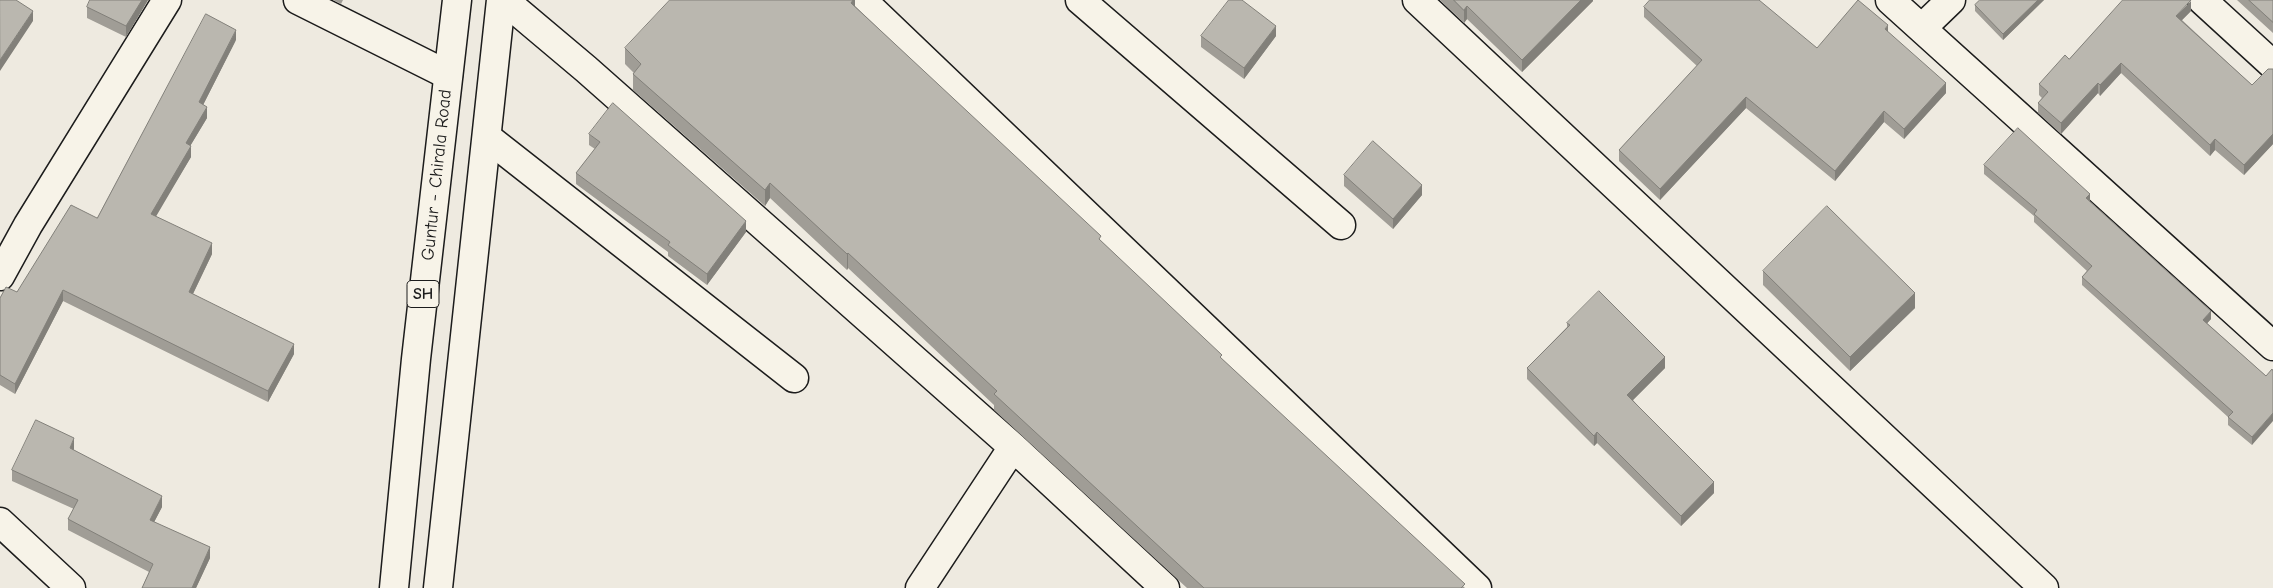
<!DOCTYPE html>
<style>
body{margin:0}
canvas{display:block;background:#eeeae0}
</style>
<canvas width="2273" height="588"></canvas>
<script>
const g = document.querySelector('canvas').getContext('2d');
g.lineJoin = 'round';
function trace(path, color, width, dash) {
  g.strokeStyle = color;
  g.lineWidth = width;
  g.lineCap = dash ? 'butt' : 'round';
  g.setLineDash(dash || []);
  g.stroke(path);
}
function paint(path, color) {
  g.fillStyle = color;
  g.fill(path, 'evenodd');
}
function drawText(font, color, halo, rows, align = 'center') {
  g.font = font + ' "Comic Neue",sans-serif';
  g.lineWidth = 4.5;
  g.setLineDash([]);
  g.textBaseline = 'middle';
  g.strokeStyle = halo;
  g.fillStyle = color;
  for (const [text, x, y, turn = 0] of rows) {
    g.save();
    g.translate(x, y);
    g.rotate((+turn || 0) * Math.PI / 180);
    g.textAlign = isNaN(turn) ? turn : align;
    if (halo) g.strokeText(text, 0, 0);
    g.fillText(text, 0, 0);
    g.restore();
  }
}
const minor = new Path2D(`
 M 298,0 L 448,75
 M 504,0 L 586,69 L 1013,447 L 1165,588
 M 862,0 L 1477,588
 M 1080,0 L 1341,225
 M 1417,0 L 2044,588
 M 1890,0 L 2273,346
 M 2202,0 L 2273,65
 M 1922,28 L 1951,0
 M 488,138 L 794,378
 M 0,276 L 28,225 L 167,0
 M 0,522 L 71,588
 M 920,588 L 1013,447`);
const major = new Path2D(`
 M 394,588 L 416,359 L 457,0
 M 438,588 L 501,0`);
trace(minor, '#1c1c1c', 31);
trace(major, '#1c1c1c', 31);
trace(minor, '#f7f3e8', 28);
trace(major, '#f7f3e8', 28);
paint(new Path2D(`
 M 148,0 L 126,37 L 87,18 L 87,7 Z
 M 333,0 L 343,0 L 341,4 Z
 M 855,0 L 855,6 L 1101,241 L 1222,359 L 1465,588 L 1187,588 L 994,410 L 994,405 L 848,268 L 847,270 L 770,198 L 765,206 L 633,90 L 633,74 L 634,73 L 625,64 L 625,48 Z
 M 1440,0 L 1593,0 L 1593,1 L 1522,72 L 1467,19 L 1464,23 Z
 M 1980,0 L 2044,0 L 2003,40 L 1975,11 L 1975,5 Z
 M 2237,0 L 2273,0 L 2273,33 Z
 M 1644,7 L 1817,48 L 1888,32 L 1946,93 L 1904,139 L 1884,122 L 1835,181 L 1746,108 L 1660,200 L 1619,161 L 1619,150 L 1697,66 L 1644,17 Z
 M 2191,11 L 2182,20 L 2252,85 L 2273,69 L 2273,144 L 2244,175 L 2215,150 L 2210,156 L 2121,73 L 2100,96 L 2098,93 L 2061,134 L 2038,113 L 2038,103 L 2042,98 L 2039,95 L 2039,84 L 2069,59 Z
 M 1201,36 L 1276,36 L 1244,79 L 1201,47 Z
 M 236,40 L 203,105 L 207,118 L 190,146 L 191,157 L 155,216 L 212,254 L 193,294 L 294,354 L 268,402 L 63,301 L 15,394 L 0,385 L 0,298 L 17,292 L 97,218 Z
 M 589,134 L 746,232 L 707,285 L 668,256 L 668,252 L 576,184 L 576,173 L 595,149 L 589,145 Z
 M 1984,165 L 2090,202 L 2211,319 L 2207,323 L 2266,376 L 2252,445 L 2228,425 L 2228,417 L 2082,285 L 2082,277 L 2087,271 L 2034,222 L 2034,216 L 1984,174 Z
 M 1344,175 L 1422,195 L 1393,229 L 1344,186 Z
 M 1763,271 L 1915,308 L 1850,371 L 1763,285 Z
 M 1567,323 L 1665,368 L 1633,400 L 1714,493 L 1681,526 L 1597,443 L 1594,446 L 1527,379 L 1527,368 L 1567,327 Z
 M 74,449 L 74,450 L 162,507 L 154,522 L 210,558 L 196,588 L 142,588 L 149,572 L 68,530 L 68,519 L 74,509 L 12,481 L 12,470 Z`), '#a09d96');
paint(new Path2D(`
 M 142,0 L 148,0 L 126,37 L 126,26 Z
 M 853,0 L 855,0 L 855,15 L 851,3 Z
 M 1581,0 L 1593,0 L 1593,1 L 1522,72 L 1522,60 Z
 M 2038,0 L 2044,0 L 2003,40 L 2003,34 Z
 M 2191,1 L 2191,11 L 2176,26 L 2176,16 Z
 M 1467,6 L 1467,19 L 1464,23 L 1464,10 Z
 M 33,11 L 33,21 L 0,71 L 0,60 Z
 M 1888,25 L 1888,35 L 1885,29 Z
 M 1276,26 L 1276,36 L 1244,79 L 1244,68 Z
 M 236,30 L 236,40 L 199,113 L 199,102 Z
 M 2121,63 L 2121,73 L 2100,96 L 2100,85 Z
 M 1946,83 L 1946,93 L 1904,139 L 1904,129 Z
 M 2098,83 L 2098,93 L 2061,134 L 2061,123 Z
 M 1746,97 L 1746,108 L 1660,200 L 1660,189 Z
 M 207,107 L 207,118 L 186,153 L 186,143 Z
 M 1884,111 L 1884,122 L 1835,181 L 1835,171 Z
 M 2273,134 L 2273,144 L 2244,175 L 2244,165 Z
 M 2215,139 L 2215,150 L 2210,156 L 2210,145 Z
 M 191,146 L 191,157 L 151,225 L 151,214 Z
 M 770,183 L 770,198 L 765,206 L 765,190 Z
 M 1422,185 L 1422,195 L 1393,229 L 1393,219 Z
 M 2090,194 L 2090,202 L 2086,198 Z
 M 746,221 L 746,232 L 707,285 L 707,274 Z
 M 212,243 L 212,254 L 189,302 L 189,292 Z
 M 848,253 L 848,268 L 847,270 L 847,254 Z
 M 63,290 L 63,301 L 15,394 L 15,384 Z
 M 1915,293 L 1915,308 L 1850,371 L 1850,357 Z
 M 2211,311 L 2211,319 L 2203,328 L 2203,320 Z
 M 294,344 L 294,354 L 268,402 L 268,391 Z
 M 1665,357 L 1665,368 L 1627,406 L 1627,395 Z
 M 2273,413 L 2273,421 L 2252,445 L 2252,437 Z
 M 1597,432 L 1597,443 L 1594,446 L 1594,436 Z
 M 74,438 L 74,449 L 70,458 L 70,448 Z
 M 1714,482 L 1714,493 L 1681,526 L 1681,516 Z
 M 162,496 L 162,507 L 150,530 L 150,520 Z
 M 210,547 L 210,558 L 196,588 L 192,588 Z`), '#82807a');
const building = new Path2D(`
 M 0,0 L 16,0 L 33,11 L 0,60 Z
 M 90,0 L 142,0 L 126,26 L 87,7 Z
 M 670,0 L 853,0 L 851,3 L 1101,236 L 1099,239 L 1222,355 L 1220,357 L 1465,584 L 1461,588 L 1204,588 L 994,394 L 997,391 L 848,253 L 847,254 L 770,183 L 765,190 L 633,74 L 641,64 L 625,48 Z
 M 1229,0 L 1242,0 L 1276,26 L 1244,68 L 1201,36 Z
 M 1454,0 L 1581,0 L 1522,60 L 1467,6 L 1464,10 Z
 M 1650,0 L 1759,0 L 1817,48 L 1858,0 L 1888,25 L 1885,29 L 1946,83 L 1904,129 L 1884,111 L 1835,171 L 1746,97 L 1660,189 L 1619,150 L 1702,60 L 1644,7 Z
 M 1980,0 L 2038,0 L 2003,34 L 1975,5 Z
 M 2123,0 L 2191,0 L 2176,16 L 2252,85 L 2268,69 L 2273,69 L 2273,134 L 2244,165 L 2215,139 L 2210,145 L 2121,63 L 2100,85 L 2098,83 L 2061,123 L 2038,103 L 2048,92 L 2039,84 L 2065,55 L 2069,59 Z
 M 2249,0 L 2273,0 L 2273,22 Z
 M 206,14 L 236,30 L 199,102 L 207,107 L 186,143 L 191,146 L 151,214 L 212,243 L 189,292 L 294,344 L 268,391 L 63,290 L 15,384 L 0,375 L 0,298 L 6,287 L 17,292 L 71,205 L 97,218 Z
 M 613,103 L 746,221 L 707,274 L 668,245 L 670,242 L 576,173 L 600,142 L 589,134 Z
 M 2018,128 L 2090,194 L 2086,198 L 2211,311 L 2203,320 L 2266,376 L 2272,369 L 2273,371 L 2273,413 L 2252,437 L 2228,417 L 2233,412 L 2082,277 L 2092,266 L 2034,214 L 2037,210 L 1984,165 Z
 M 1373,141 L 1422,185 L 1393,219 L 1344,175 Z
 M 1827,206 L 1915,293 L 1850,357 L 1763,271 Z
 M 1599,291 L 1665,357 L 1627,395 L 1714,482 L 1681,516 L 1597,432 L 1594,436 L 1527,368 L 1570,325 L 1567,323 Z
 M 36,420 L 74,438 L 70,448 L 162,496 L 150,520 L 210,547 L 192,588 L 142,588 L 153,564 L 68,519 L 78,500 L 12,470 Z`);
paint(building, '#bab7af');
trace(building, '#82807a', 1);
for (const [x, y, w] of [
 [423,294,32]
]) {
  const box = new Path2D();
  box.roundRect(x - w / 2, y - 13.5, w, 27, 4);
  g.fillStyle = '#f7f3e8';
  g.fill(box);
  trace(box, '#1c1c1c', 1);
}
drawText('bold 16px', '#1c1c1c', null, [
 ["SH",423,294]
]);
drawText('18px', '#1c1c1c', '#f7f3e8', [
 ["Guntur - Chirala Road",437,175,-84]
]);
</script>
